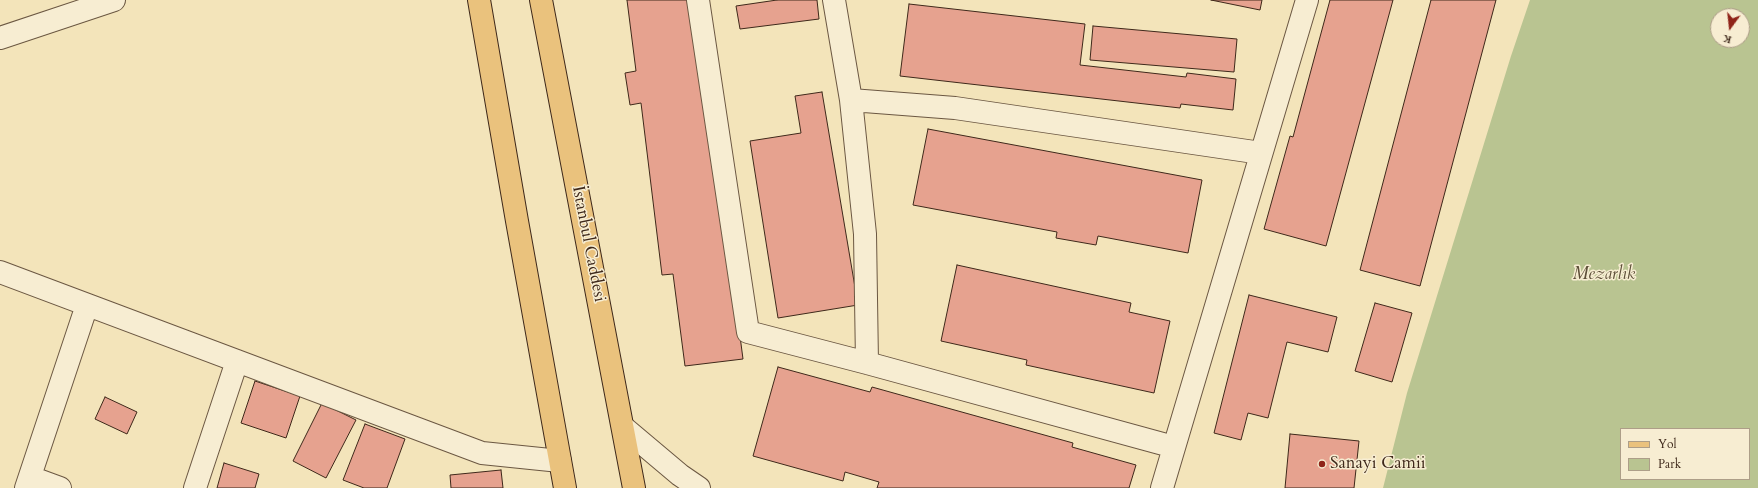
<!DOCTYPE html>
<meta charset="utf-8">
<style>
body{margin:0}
#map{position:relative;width:1758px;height:488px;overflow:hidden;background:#f3e4ba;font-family:Cardo,serif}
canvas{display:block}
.legend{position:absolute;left:1620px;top:428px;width:130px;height:52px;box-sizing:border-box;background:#f7edd2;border:1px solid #ad9e88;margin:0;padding:5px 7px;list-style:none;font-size:12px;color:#3e281a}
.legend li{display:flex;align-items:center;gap:8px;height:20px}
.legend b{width:20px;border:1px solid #ad9e88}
.north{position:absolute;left:1710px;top:8px;width:40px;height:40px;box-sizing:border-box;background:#f7edd2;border:1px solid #ad9e88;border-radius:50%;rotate:195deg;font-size:11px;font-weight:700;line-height:16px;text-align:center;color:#3e281a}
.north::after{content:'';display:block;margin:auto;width:14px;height:18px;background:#8f2418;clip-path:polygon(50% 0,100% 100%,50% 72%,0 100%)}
</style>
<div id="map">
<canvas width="1758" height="488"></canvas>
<ul class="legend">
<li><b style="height:5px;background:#eac27d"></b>Yol</li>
<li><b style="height:11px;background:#b9c491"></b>Park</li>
</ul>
<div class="north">K</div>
</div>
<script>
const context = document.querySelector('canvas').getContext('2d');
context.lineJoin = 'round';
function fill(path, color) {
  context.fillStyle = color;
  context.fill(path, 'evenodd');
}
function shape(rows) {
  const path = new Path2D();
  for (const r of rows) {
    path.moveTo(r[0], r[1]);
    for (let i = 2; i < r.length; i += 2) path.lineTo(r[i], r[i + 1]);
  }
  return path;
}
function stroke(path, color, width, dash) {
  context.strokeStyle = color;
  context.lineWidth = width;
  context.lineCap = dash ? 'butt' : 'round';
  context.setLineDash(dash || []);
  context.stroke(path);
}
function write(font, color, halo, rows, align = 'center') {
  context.font = font + ' Cardo,serif';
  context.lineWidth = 3;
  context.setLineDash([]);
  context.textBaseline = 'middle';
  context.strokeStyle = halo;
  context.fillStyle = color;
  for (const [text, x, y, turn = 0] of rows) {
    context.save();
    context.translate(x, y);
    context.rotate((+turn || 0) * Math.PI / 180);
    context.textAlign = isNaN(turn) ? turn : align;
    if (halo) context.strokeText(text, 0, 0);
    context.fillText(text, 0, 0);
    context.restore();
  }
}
fill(shape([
 [1530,0,1758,0,1758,488,1383,488,1407,393,1511,56],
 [1718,16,1742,16,1742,40,1718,40],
 [1621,429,1749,429,1749,479,1621,479]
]), '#b9c491');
const building = shape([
 [627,0,696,0,743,359,685,366,673,274,662,275,641,103,630,105,625,73,636,71,627,0],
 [777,0,817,0,819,19,740,29,736,6,777,0],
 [1211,0,1262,0,1260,10,1211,0],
 [1330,0,1393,0,1326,246,1264,229,1290,136,1293,137,1330,0],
 [1431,0,1496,0,1420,286,1360,270,1431,0],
 [909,4,1085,24,1080,65,1186,77,1187,73,1236,79,1233,110,1181,104,1180,108,900,76,909,4],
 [1093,26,1237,39,1234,72,1090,60,1093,26],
 [822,92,858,305,778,318,750,141,801,133,795,96,822,92],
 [928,129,1202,180,1188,253,1098,236,1096,245,1056,238,1057,232,913,205,928,129],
 [957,265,1131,303,1129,312,1170,321,1154,393,1026,365,1027,360,941,341,957,265],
 [1249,295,1337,317,1328,352,1287,342,1268,418,1248,413,1241,440,1214,433,1249,295],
 [1375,303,1412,313,1392,382,1355,371,1375,303],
 [778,367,870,392,872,387,1073,443,1072,447,1136,465,1129,488,877,488,879,482,845,472,843,481,753,456,778,367],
 [255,381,300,396,286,438,241,423,255,381],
 [105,397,137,412,127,434,95,419,105,397],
 [322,403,356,420,326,478,293,461,322,403],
 [365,424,405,439,387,488,364,488,343,480,365,424],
 [1290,434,1359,441,1354,488,1285,488,1290,434],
 [224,463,259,474,255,488,217,488,224,463],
 [501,470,503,488,451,488,450,475,501,470]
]);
fill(building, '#e6a28f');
stroke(building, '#3e281a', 1);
const minor = shape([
 [698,0,748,332,867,363,1174,447],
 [834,0,851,100,865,234,867,363],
 [0,38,114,0],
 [851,100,955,108,1261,153],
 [0,272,482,453,560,461],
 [623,427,680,475,699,488],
 [30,477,60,488],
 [26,488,87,305],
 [195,488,237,361],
 [1162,488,1307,0]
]);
const major = shape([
 [479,0,517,221,565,488],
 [541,0,634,488]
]);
stroke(minor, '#6b5742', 24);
stroke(major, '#3e281a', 24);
stroke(minor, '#f7edd2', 22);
stroke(major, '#eac27d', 22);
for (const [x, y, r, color] of [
 [1322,464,4,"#8f2418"]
]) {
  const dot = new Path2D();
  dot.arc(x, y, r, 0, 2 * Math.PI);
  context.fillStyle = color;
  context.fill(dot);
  stroke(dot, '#f7edd2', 1.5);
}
write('17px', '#3e281a', '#f7edd2', [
 ["İstanbul Caddesi",588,244,79]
]);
write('italic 17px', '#5d4f38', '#f7edd2', [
 ["Mezarlık",1604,275]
]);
write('17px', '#3e281a', '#f7edd2', [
 ["Sanayi Camii",1330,464]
], 'left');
</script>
